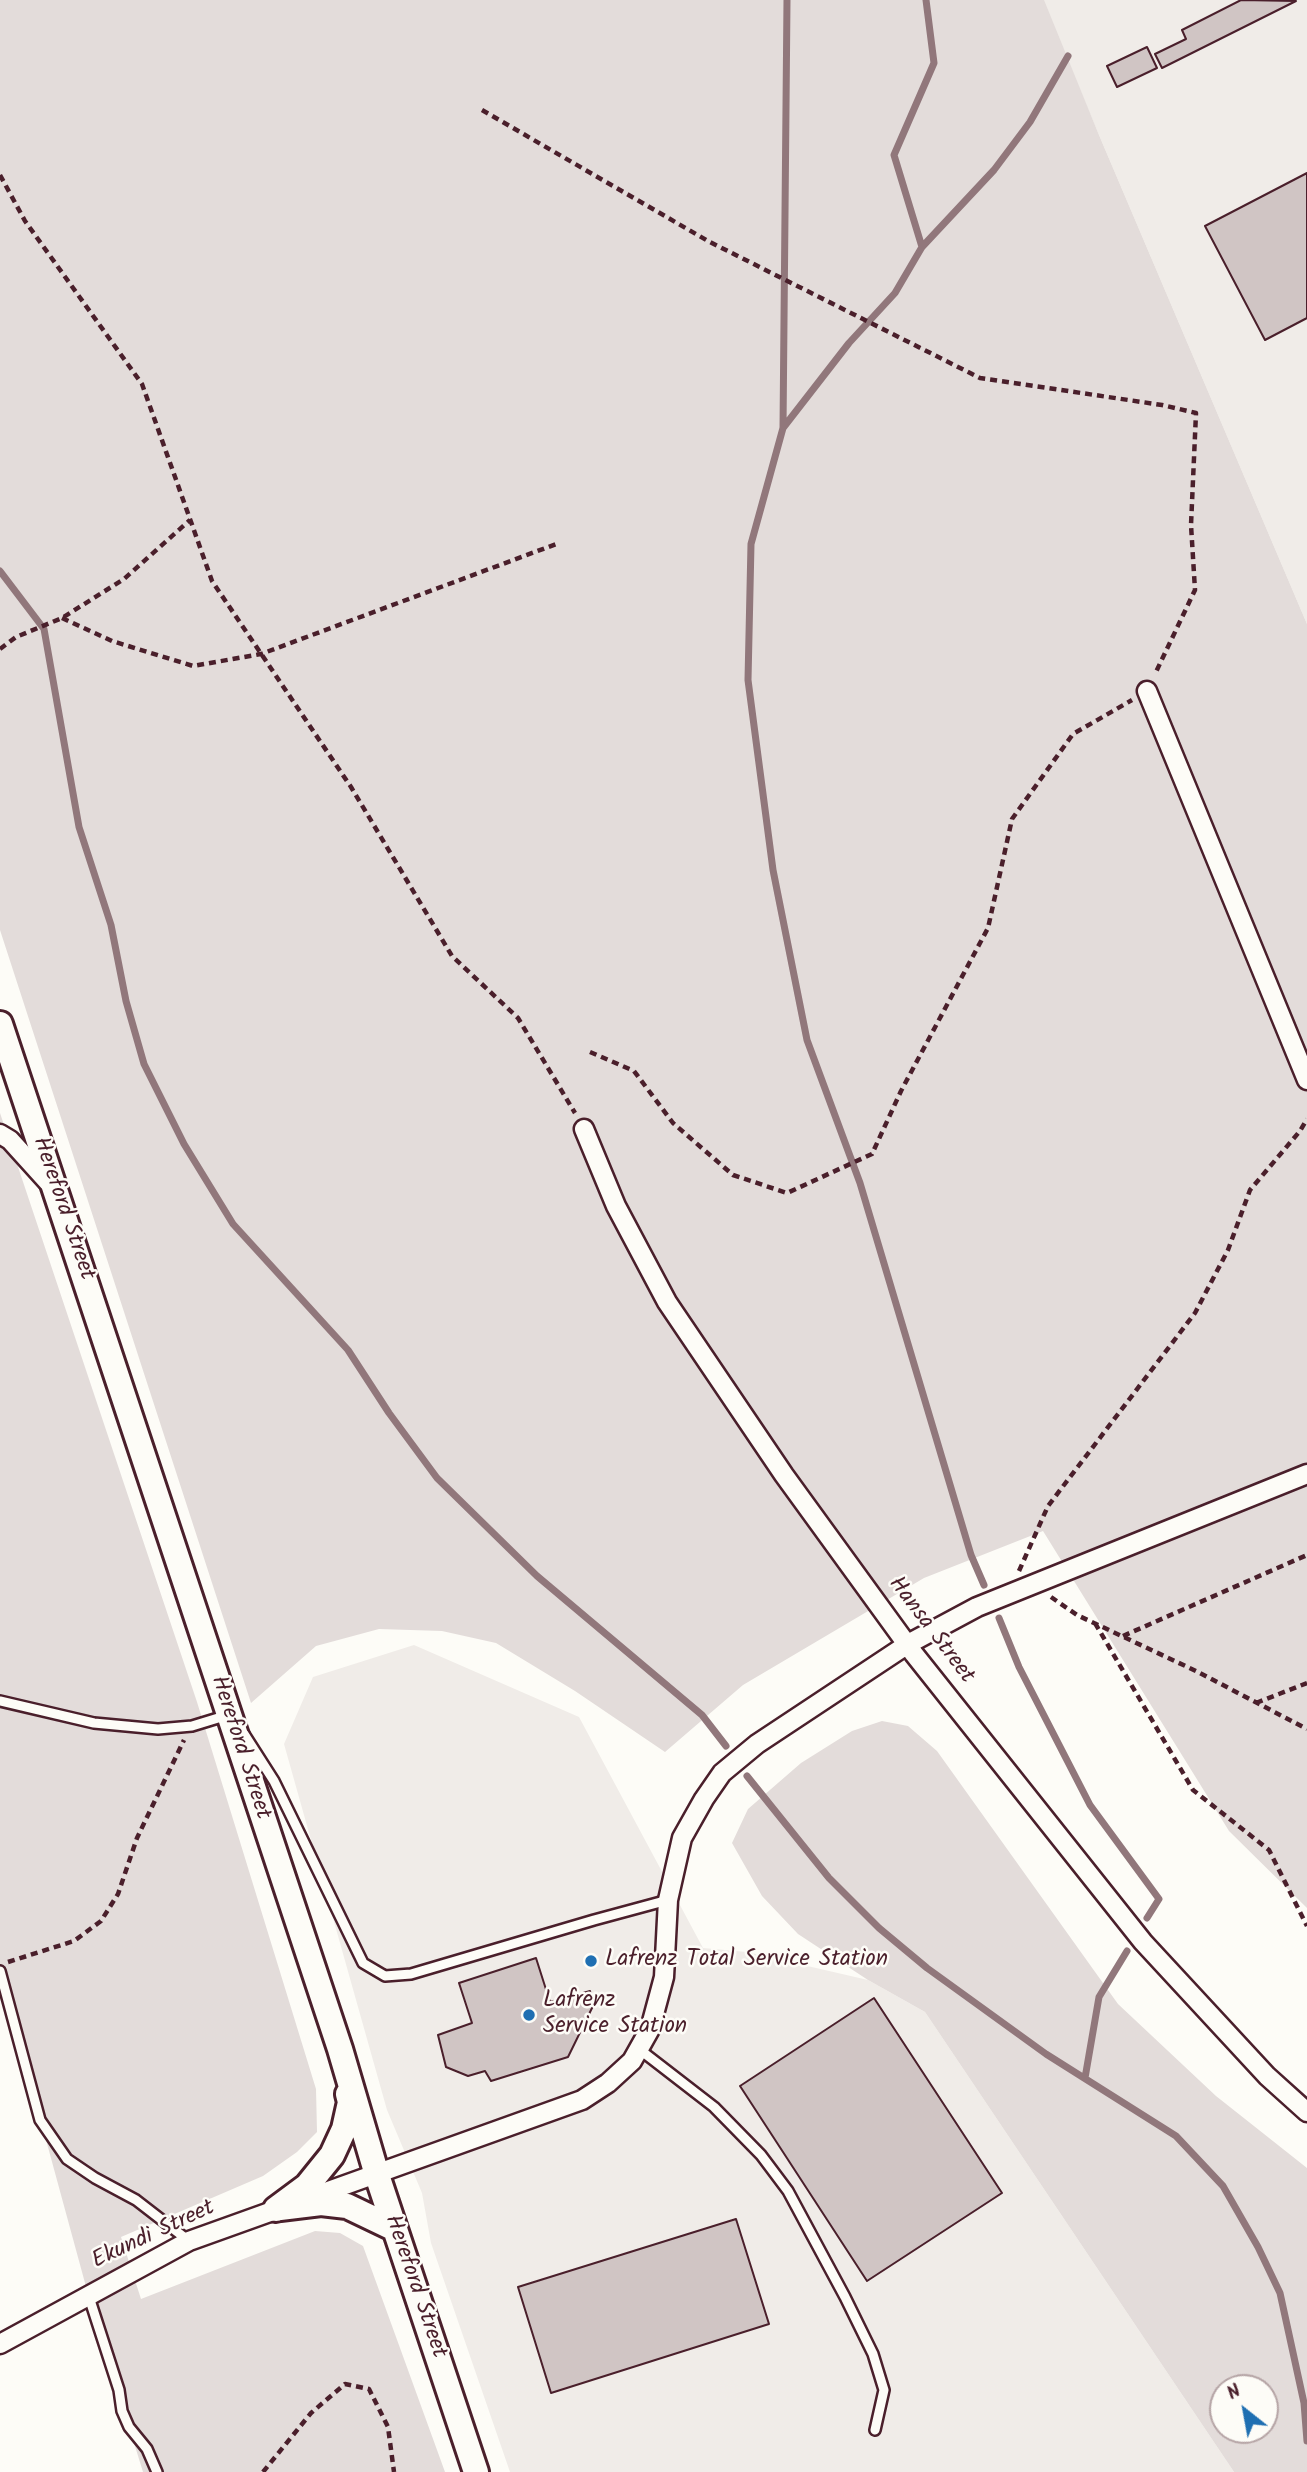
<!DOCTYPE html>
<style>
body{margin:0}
#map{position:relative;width:1307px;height:2472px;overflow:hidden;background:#fdfcf7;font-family:Kalam,sans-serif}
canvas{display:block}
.north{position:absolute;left:1209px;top:2374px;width:70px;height:70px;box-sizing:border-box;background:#fdfcf7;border:2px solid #b5a4a5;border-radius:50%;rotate:329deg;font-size:19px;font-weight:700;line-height:28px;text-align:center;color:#4a1f2b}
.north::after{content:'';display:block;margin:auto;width:24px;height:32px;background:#1f6fb2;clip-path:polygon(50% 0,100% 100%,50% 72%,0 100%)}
</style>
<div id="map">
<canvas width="1307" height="2472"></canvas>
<div class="north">N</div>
</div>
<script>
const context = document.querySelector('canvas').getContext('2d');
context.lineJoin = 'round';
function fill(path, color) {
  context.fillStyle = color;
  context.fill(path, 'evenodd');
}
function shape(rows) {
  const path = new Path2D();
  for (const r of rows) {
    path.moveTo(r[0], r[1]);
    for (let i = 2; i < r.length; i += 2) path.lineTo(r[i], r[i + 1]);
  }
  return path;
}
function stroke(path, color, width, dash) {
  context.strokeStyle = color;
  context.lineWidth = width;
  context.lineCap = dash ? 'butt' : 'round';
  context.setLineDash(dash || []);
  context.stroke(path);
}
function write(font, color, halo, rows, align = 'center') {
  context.font = font + ' Kalam,sans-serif';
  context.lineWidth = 5;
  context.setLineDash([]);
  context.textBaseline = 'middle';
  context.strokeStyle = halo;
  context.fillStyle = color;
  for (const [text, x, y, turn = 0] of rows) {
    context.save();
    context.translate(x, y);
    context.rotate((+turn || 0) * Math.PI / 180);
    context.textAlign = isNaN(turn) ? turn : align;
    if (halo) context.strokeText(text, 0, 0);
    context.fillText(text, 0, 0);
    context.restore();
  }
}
fill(shape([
 [1042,0,1307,0,1307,624,1099,135],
 [414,1645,579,1717,703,1948,747,1952,868,1980,925,2012,1234,2472,510,2472,431,2243,422,2193,387,2110,284,1744,313,1677]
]), '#f0ece8');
fill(shape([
 [0,0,1044,0,1099,135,1307,624,1307,1908,1229,1831,1043,1531,924,1578,743,1685,665,1752,575,1691,496,1643,442,1631,379,1629,316,1646,251,1703,0,930],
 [0,1113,197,1702,316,2089,317,2132,297,2152,263,2176,121,2237,141,2299,315,2231,340,2233,363,2246,445,2472,143,2472,88,2294,0,1971],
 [882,1721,908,1726,937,1751,1118,2004,1216,2096,1307,2168,1307,2472,1234,2472,925,2012,868,1980,798,1934,762,1896,732,1843,748,1809,801,1763,852,1731],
 [1223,2388,1265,2388,1265,2430,1223,2430]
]), '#e3dcda');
stroke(shape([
 [787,0,783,428,751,544,748,680,773,870,807,1040,860,1183,971,1555,984,1585],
 [922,247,894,155,934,63,926,0],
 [783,428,849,343,895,293,922,247,994,170,1030,122,1068,56],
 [0,571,44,629,79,827,111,925,126,1001,144,1064,184,1144,233,1224,348,1350,389,1413,437,1478,537,1576,702,1715,726,1746],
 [999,1618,1019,1667,1090,1805,1159,1899,1147,1918],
 [747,1776,829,1878,879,1928,927,1968,1046,2054,1176,2136,1223,2186,1258,2247,1280,2293,1304,2403,1307,2441],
 [1085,2078,1099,1997,1127,1951]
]), '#91777b', 7);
const building = shape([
 [1241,0,1296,1,1162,68,1155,54,1186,39,1182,30,1241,0],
 [1147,47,1157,68,1117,87,1107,66,1147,47],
 [1307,173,1307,318,1265,340,1205,226,1307,173],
 [536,1958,550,2002,590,1991,593,2006,568,2057,491,2081,485,2071,468,2076,446,2067,438,2035,472,2023,459,1983,536,1958],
 [874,1998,1002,2193,867,2281,740,2086,874,1998],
 [736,2219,769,2324,551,2393,518,2287,736,2219]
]);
fill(building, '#d0c5c4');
stroke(building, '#4a1f2b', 2);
const service = shape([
 [0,1701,94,1723,158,1729,192,1726,228,1715],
 [244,1734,274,1781,363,1963,385,1976,411,1974,594,1920,668,1900],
 [0,1971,40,2120,67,2159,95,2178,136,2200,189,2241],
 [639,2049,714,2107,761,2155,788,2191,845,2297,873,2354,884,2390,875,2430],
 [88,2294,119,2390,122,2411,129,2427,147,2449,157,2472]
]);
const minor = shape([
 [1147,691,1307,1080],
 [584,1129,616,1206,667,1302,784,1475,914,1654,1143,1942,1267,2076,1307,2112],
 [0,1134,10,1140,48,1182],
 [0,2344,189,2241,582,2100,608,2083,632,2061,650,2029,664,1977,668,1900,682,1838,704,1799,722,1773,757,1744,908,1644,977,1607,1307,1474]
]);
const secondary = shape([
 [0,1024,340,2049,377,2175,476,2472],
 [280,2208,321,2203,347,2206,395,2229],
 [276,2209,307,2186,332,2155,344,2129,350,2102,348,2094]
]);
stroke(service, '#4a1f2b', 14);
stroke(minor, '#4a1f2b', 23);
stroke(secondary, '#4a1f2b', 30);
stroke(shape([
 [482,110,708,241,980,378,1162,405,1196,413,1191,525,1195,590,1155,674],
 [0,175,25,221,142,384,212,581,351,787,452,956,518,1018,575,1113],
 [62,618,112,641,193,666,261,654,559,543],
 [0,649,16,637,62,618,124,579,190,520],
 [590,1052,634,1071,673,1123,733,1175,787,1193,872,1154,901,1091,988,928,1012,819,1073,734,1132,700],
 [1019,1571,1048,1506,1195,1313,1228,1250,1250,1190,1300,1131,1307,1119],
 [1051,1597,1077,1615,1196,1671,1307,1729],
 [1095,1623,1193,1790,1269,1850,1307,1926],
 [1123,1636,1307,1555],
 [1256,1703,1307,1683],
 [8,1962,74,1941,101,1921,118,1894,137,1838,184,1740],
 [263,2472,311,2413,345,2384,369,2389,388,2427,394,2472]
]), '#4a1f2b', 4.5, [7, 5]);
stroke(service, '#fdfcf7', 9);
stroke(minor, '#fdfcf7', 18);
stroke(secondary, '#fdfcf7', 24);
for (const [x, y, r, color] of [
 [591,1961,7,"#1f6fb2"],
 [529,2015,7,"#1f6fb2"]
]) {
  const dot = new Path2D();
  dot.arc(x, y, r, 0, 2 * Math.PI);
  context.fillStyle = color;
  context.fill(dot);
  stroke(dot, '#fdfcf7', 2.5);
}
write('23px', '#4a1f2b', '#fdfcf7', [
 ["Hereford Street",62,1209,71],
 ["Hansa Street",930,1631,53],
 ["Hereford Street",239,1748,72],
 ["Ekundi Street",154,2236,-25],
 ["Hereford Street",414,2287,71]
]);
write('23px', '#4a1f2b', '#fdfcf7', [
 ["Lafrenz Total Service Station",605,1961],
 ["Lafrenz",543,2002],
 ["Service Station",543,2028]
], 'left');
</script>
